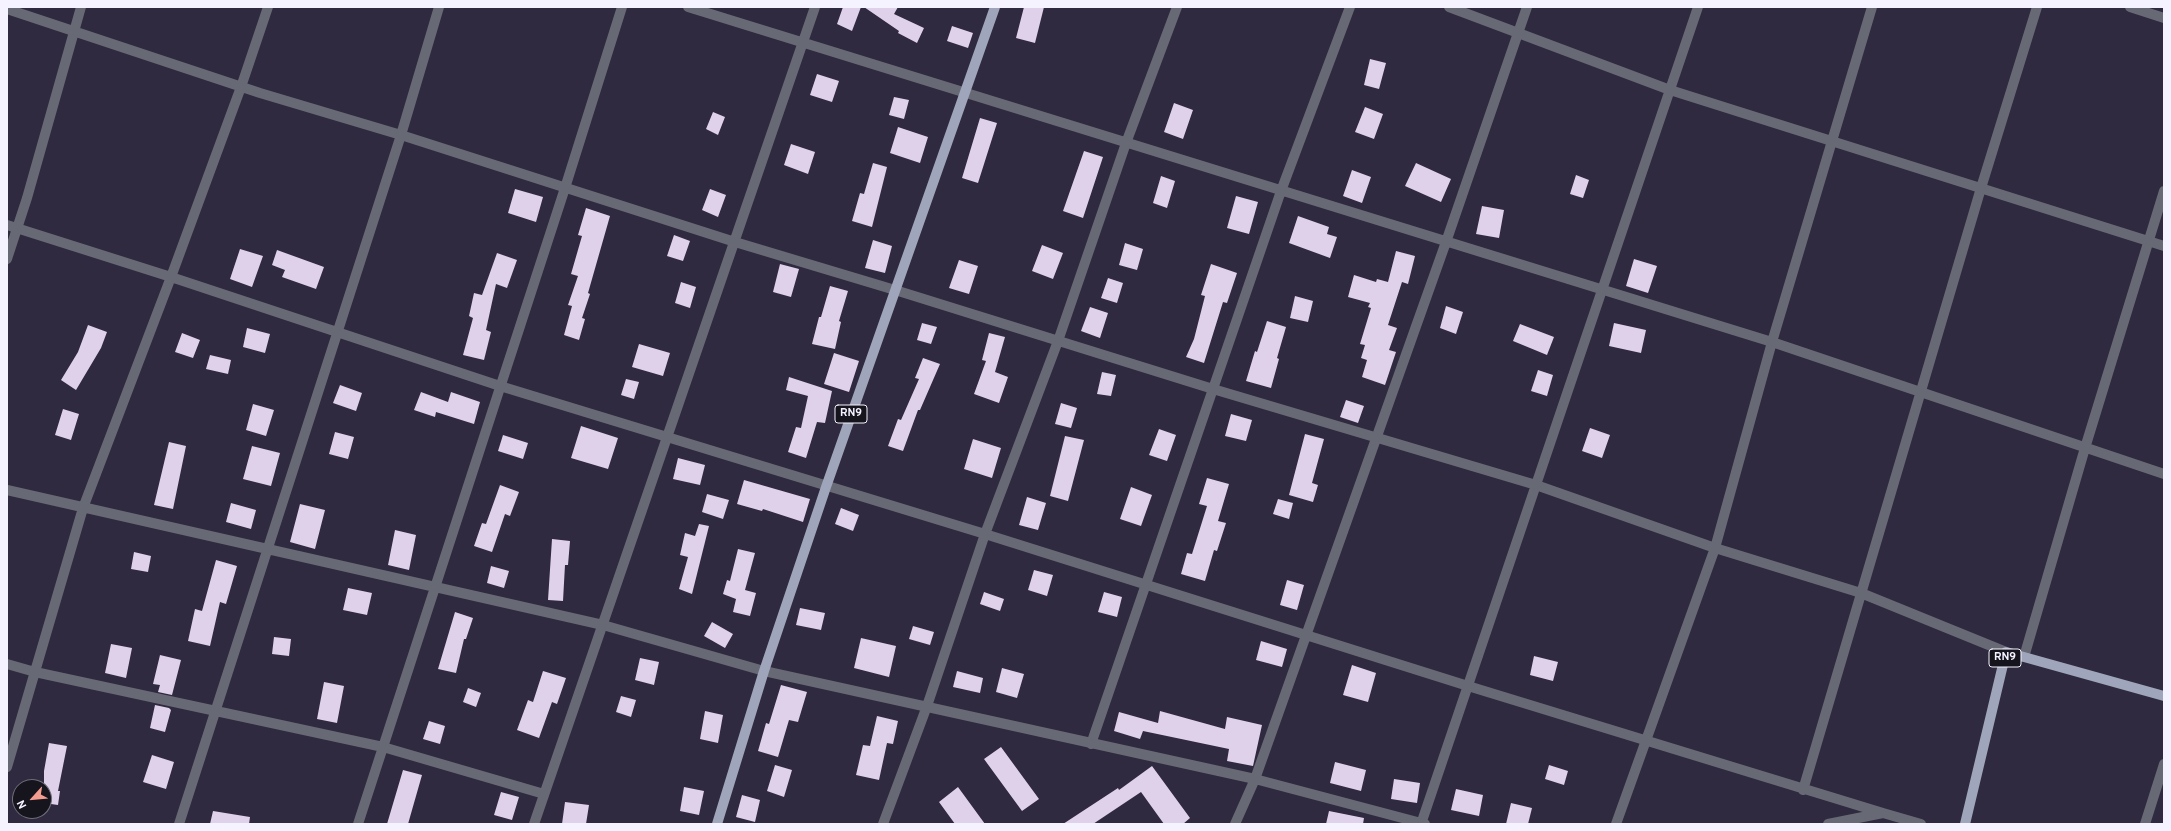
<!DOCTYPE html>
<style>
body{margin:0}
#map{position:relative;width:2171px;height:831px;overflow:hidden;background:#2f2a3f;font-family:Overpass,sans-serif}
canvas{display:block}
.frame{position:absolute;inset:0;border:8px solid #f5f3ff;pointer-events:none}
.north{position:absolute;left:12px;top:779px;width:40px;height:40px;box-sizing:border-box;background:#16151e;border:1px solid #6f6e78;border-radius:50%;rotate:243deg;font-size:11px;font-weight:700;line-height:16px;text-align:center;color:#f5f3ff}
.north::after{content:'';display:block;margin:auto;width:14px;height:18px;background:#f59c90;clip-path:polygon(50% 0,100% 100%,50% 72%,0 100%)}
</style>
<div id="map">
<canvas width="2171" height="831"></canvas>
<div class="frame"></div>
<div class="north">N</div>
</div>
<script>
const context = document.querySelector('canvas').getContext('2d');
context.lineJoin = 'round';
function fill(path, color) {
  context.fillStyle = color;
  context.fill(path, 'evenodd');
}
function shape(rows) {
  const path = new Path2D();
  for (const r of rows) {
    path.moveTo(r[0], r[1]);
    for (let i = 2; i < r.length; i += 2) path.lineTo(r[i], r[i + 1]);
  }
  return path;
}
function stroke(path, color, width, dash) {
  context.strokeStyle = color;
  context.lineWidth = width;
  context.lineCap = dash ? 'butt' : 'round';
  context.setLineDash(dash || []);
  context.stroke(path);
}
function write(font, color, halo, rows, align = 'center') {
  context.font = font + ' Overpass,sans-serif';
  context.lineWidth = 4;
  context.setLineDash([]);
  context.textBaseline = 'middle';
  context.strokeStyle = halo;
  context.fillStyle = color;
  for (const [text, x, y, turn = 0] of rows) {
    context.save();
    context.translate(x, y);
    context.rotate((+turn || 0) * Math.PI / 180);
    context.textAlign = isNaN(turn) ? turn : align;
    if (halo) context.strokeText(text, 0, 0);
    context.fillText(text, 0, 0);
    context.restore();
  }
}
fill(shape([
 [843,7,861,7,852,31,837,24],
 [864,7,898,7,894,14,924,28,917,43,898,33,899,31],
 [1024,7,1044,7,1035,43,1016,38],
 [952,26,973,33,968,48,947,41],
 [1370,59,1386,63,1379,89,1364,85],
 [817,74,839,81,832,102,810,95],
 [894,97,909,100,904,119,889,115],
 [1174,103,1193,110,1183,139,1164,132],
 [1365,107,1383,114,1374,139,1355,132],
 [713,112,725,117,718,135,706,129],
 [980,118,997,123,978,183,962,178],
 [898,127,928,137,920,163,890,153],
 [791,144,815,152,808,174,784,165],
 [1084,151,1103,157,1083,218,1063,211],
 [873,163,887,167,872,227,852,221,860,193,864,194],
 [1416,163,1451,179,1441,202,1405,186],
 [1352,170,1371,177,1362,203,1343,196],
 [1576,175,1589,180,1583,198,1570,194],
 [1161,176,1175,181,1167,208,1153,203],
 [515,189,543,197,536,222,508,213],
 [710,189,726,195,718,217,702,210],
 [1236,196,1258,202,1249,234,1227,228],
 [1482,206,1504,210,1499,238,1476,234],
 [586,208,610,216,588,293,590,294,582,318,585,319,579,340,564,335,572,306,568,305,578,276,571,274,582,236,578,235],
 [1298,216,1329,227,1327,234,1337,237,1330,258,1289,243],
 [674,235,690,241,683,261,667,256],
 [873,240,892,246,885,273,865,268],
 [1125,243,1143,249,1137,270,1119,265],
 [1042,245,1063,253,1053,279,1032,271],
 [240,249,263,256,252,287,230,279],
 [277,250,324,267,316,289,282,277,285,270,272,265],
 [1396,251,1415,256,1408,284,1402,282,1388,325,1397,328,1389,350,1396,352,1385,385,1362,377,1367,360,1361,358,1365,345,1360,344,1371,308,1368,307,1370,303,1348,297,1354,275,1376,282,1377,279,1388,282],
 [497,253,517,260,507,288,496,284,486,330,491,332,484,360,463,355,473,318,469,316,474,293,482,295],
 [1634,259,1657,266,1648,293,1626,286],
 [959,260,978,266,969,294,949,288],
 [780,264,799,269,791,297,773,292],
 [1211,264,1237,273,1227,303,1223,302,1204,363,1186,357,1194,339,1205,296,1201,295],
 [1108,278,1123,283,1117,303,1101,298],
 [681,282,696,287,690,308,675,303],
 [830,286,848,291,839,321,841,322,835,349,812,344,819,317,821,317],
 [1295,296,1313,301,1308,322,1290,318],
 [1446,306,1463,312,1456,334,1440,328],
 [1090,307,1108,313,1100,338,1081,331],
 [1267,321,1286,327,1277,358,1279,359,1271,388,1246,381,1255,351,1257,352],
 [922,323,937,327,931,344,917,340],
 [1614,323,1646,330,1641,353,1609,346],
 [1520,324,1554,337,1547,355,1513,341],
 [88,325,107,332,101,348,76,390,61,380,78,352],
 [247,328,270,334,265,353,243,347],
 [182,333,200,340,193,358,175,352],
 [989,333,1005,337,995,372,1008,377,999,403,974,394,986,361,982,360],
 [639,344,670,353,663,376,632,367],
 [834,353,859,361,849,392,824,384],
 [210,355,231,360,228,374,206,369],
 [923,358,940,364,920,410,918,410,903,451,888,446,898,419,901,420,919,379,915,378],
 [1538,370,1553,375,1547,396,1531,391],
 [1102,372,1116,375,1111,396,1097,394],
 [789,377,832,391,825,423,817,422,806,458,788,452,796,427,801,428,808,396,786,390],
 [626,379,639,382,634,399,621,395],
 [340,385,362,393,356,411,333,403],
 [421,392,448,402,451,392,480,402,474,424,436,412,435,417,414,410],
 [1346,400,1364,406,1358,423,1340,417],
 [1061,403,1077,408,1071,428,1055,424],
 [253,404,274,410,266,436,246,430],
 [63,409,79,414,71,440,55,435],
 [1231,414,1252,420,1246,441,1225,436],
 [581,426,618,438,608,469,571,458],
 [1590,428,1610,435,1602,458,1582,451],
 [1159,429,1176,435,1167,461,1149,455],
 [335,432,354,437,348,459,329,454],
 [1305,434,1324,439,1312,483,1318,485,1313,502,1289,495],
 [503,435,528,443,523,459,498,451],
 [1065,436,1084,440,1068,501,1050,496],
 [973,439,1001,448,992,478,964,469],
 [169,442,186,446,173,509,154,505],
 [252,446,280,453,271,486,243,479],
 [678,458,705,465,700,485,673,479],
 [1207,478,1229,484,1218,521,1226,523,1217,551,1214,550,1205,581,1181,574,1187,553,1192,554,1207,506,1199,504],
 [744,480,810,499,803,522,763,509,762,511,737,504],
 [500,485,519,492,510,516,505,514,492,552,474,546,482,523,486,524],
 [1131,487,1152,495,1141,526,1120,519],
 [707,494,729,500,723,519,702,512],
 [1027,497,1046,503,1038,530,1019,525],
 [1278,499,1293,503,1289,519,1273,514],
 [231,503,256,510,251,529,226,522],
 [300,504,325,510,315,549,290,542],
 [841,508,859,515,853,531,835,524],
 [699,524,709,526,692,594,679,589,688,557,680,555,685,533,695,536],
 [395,530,416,535,409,570,388,565],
 [552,539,570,541,568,565,565,565,563,601,548,600],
 [738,549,755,553,745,590,756,593,750,616,733,612,736,599,723,594,727,580,730,581],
 [134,552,151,556,148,572,131,569],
 [216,560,237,566,226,604,220,602,210,646,188,641,195,609,202,611],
 [491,566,509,571,504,588,487,583],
 [1034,570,1053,575,1047,596,1028,590],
 [1287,580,1304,585,1297,610,1280,605],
 [348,588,372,593,367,615,343,610],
 [984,592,1004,599,1000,611,980,604],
 [1104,592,1122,597,1117,617,1098,612],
 [800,608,825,613,821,630,796,625],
 [455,612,473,618,466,639,464,639,456,673,438,669],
 [712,622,733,634,725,648,704,636],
 [913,626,934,632,930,645,909,639],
 [274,637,291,639,289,656,272,654],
 [861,638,896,646,889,677,854,668],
 [1261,641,1287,649,1282,667,1256,660],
 [111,644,132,648,126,678,105,673],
 [160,655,181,660,172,695,158,692,160,685,153,684],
 [1534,656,1558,662,1553,681,1530,675],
 [640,658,659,662,654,685,635,680],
 [1352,665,1376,673,1368,702,1343,695],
 [1002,668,1024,674,1017,698,996,692],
 [543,671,566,678,557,704,552,702,539,738,517,730,528,700,533,702],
 [957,671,983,678,980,693,953,687],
 [324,682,344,686,337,723,317,719],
 [781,685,807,692,798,722,789,720,778,757,758,751,766,723,769,724],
 [468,688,481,693,476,707,463,702],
 [621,696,636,700,631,717,616,712],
 [155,705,169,708,171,710,165,732,150,728],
 [705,711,723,715,718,743,700,739],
 [1160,711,1225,729,1227,717,1262,725,1253,766,1227,761,1229,749,1143,731,1140,739,1114,731,1119,712,1158,723],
 [877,716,898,721,893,744,887,743,879,780,856,775,863,745,870,746],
 [429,721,445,726,440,744,423,739],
 [49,743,67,746,58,791,60,791,58,805,44,803,44,771],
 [1001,747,1039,799,1022,811,984,759],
 [152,755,174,762,166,789,143,782],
 [1335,762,1366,770,1361,791,1330,783],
 [775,765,792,770,784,797,767,791],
 [1549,765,1568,771,1564,785,1545,779],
 [1152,766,1190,818,1183,824,1164,824,1141,792,1093,824,1063,824,1118,788,1119,790],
 [403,770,422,775,408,824,387,824],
 [1394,779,1420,783,1417,803,1391,799],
 [684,787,704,791,699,815,680,811],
 [958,787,985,824,955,824,939,802],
 [1456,789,1483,795,1479,816,1451,810],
 [501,792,519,797,512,820,494,815],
 [742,795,760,800,755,822,736,817],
 [565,802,589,805,586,824,562,824],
 [1511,803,1532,808,1528,824,1506,824],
 [213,811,250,817,249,824,210,824],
 [1329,811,1364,818,1363,824,1326,824]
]), '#e0d1ea');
stroke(shape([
 [268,7,241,87,171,277,500,386,985,534,1468,686,1883,813],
 [688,7,1772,342,2164,474],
 [1449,7,1670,90,2164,246],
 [2130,7,2164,18],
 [7,9,260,93,401,135,735,242,895,290,1213,389,1536,485,1715,548,1861,593,2006,652],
 [7,225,171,277,83,508,7,767],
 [7,259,27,198,81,7],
 [7,490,603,625,764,671,1255,779,1425,824],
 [2024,657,2085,448,2164,191],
 [7,664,35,672,383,747,544,794],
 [1091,744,1281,191,1350,7],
 [1803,790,1981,188,2037,7],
 [179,824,401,135,439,7],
 [358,824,565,188,622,7],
 [534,824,815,7],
 [883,824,927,706,985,534,1058,341,1126,143,1177,7],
 [1235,824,1255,779,1446,242,1527,7],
 [1421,824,1698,7],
 [1616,824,1715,548,1772,342,1872,7],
 [1828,824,1883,813,1921,824],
 [2145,824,2164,764]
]), '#676a75', 10);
stroke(shape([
 [717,824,764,671,826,487,995,7],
 [1965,824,2006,652,2164,696]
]), '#9fa5bb', 10);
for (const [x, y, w] of [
 [851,414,32],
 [2005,658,32]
]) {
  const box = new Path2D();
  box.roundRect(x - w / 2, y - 9, w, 18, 3);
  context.fillStyle = '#16151e';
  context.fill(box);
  stroke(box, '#f5f3ff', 1);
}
write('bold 11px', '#f5f3ff', null, [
 ["RN9",851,414],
 ["RN9",2005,658]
]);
</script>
